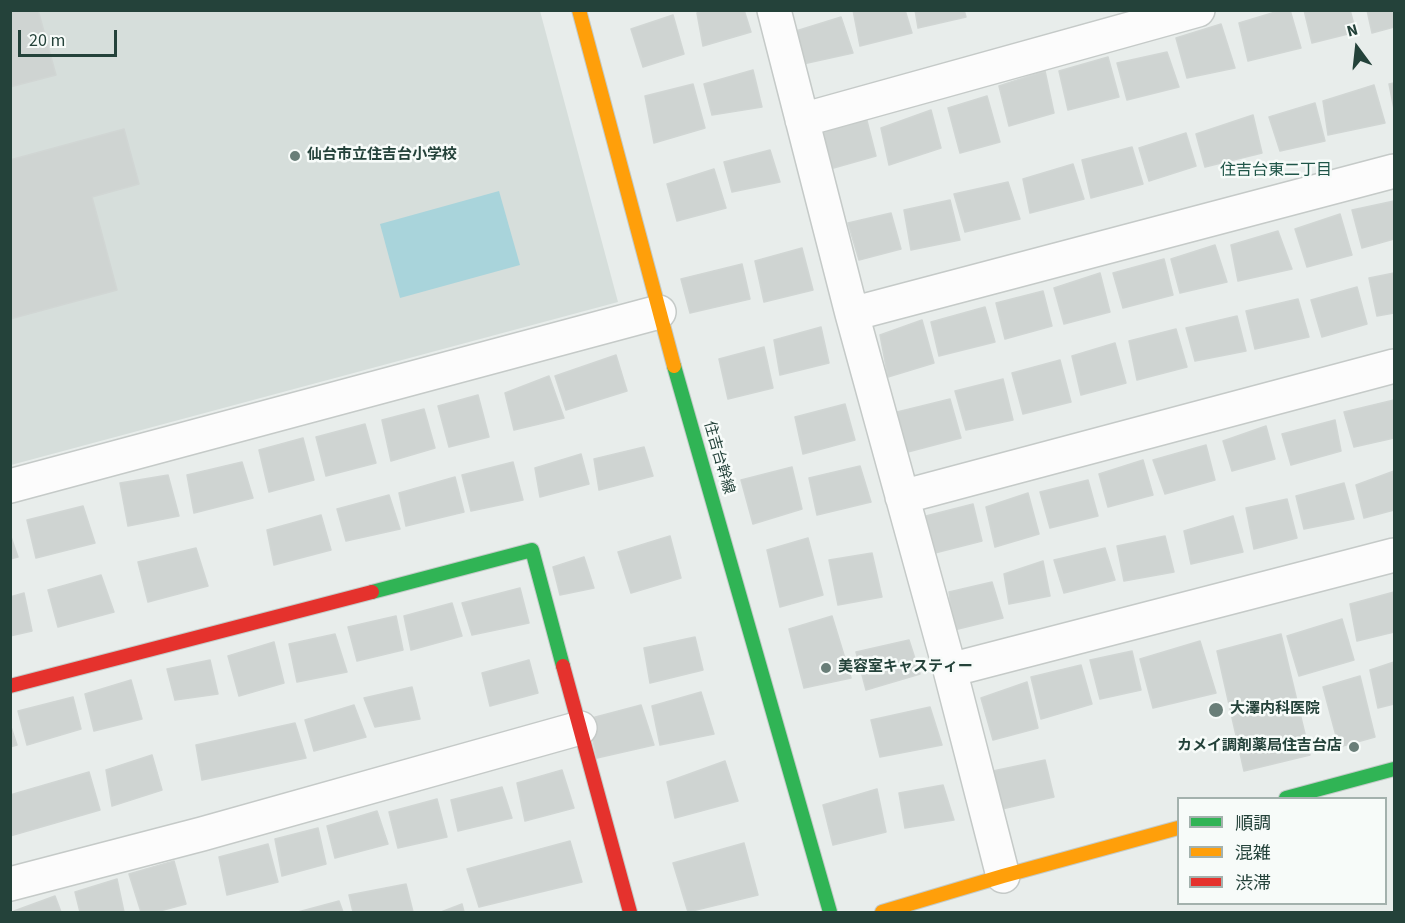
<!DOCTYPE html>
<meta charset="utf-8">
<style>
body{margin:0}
#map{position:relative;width:1405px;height:923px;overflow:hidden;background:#e8edeb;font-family:"Source Sans 3","Noto Sans JP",sans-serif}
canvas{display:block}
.frame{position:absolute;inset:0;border:12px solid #24423a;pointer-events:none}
.legend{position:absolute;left:1177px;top:797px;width:210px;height:108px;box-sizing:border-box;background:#f7fbf9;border:2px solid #a3b1ad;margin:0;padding:8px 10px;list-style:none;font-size:18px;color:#24423a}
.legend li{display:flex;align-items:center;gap:12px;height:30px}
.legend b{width:30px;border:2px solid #a3b1ad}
.north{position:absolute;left:1327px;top:18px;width:60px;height:60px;-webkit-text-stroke:4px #f7fbf9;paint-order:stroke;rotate:345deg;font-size:16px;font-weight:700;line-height:24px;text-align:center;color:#24423a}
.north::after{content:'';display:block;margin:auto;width:21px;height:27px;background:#24423a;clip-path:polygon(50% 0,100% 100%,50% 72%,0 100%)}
.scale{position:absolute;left:18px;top:30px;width:99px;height:27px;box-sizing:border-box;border:3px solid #24423a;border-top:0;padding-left:8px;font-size:18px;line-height:21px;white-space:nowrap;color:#24423a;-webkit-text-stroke:4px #f7fbf9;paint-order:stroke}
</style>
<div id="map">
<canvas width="1405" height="923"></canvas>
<div class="frame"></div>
<ul class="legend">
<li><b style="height:8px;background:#30b455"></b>順調</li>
<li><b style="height:8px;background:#ff9f0a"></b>混雑</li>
<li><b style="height:8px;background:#e5322d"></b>渋滞</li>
</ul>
<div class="north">N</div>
<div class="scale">20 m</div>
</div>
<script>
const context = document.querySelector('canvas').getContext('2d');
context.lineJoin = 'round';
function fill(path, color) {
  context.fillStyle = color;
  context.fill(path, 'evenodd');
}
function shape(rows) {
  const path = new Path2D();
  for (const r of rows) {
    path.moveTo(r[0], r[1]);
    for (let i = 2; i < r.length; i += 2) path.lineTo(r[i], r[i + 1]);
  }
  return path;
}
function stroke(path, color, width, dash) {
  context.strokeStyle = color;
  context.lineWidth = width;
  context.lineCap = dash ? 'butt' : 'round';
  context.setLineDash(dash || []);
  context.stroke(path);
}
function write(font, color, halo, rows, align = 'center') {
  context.font = font + ' "Source Sans 3","Noto Sans JP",sans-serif';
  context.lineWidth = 5;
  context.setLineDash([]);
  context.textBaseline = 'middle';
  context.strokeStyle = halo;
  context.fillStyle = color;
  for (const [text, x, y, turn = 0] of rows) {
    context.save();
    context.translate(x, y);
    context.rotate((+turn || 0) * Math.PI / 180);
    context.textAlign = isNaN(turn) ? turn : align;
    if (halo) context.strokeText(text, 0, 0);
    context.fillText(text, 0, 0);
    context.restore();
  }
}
fill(shape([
 [11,11,540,11,618,302,11,465]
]), '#d6dedb');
fill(shape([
 [499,191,520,265,400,298,380,224]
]), '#a9d4db');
const building = shape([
 [10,10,38,10,56,75,10,87,10,10],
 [707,10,744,10,751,32,703,46,697,13,707,10],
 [853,10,905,10,912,33,860,46,853,10],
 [915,10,964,10,966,17,918,28,915,10],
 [1282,10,1290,10,1301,48,1248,61,1239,23,1282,10],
 [1304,10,1350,10,1356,32,1312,43,1304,10],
 [1367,10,1394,10,1394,27,1372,33,1367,10],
 [673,15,684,54,643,67,631,29,673,15],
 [841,17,853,53,803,64,796,31,841,17],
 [1221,24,1235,68,1187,78,1176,38,1221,24],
 [1167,52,1179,87,1127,100,1117,63,1167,52],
 [1108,57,1119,97,1068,110,1059,71,1108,57],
 [753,70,762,107,712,115,704,84,753,70],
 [1045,71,1054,113,1009,126,999,86,1045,71],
 [1394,83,1394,109,1389,84,1394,83],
 [693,84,705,128,654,143,645,96,693,84],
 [1374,85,1385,123,1328,135,1323,101,1374,85],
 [987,96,1000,142,960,153,948,108,987,96],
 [1315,103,1325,141,1280,151,1269,117,1315,103],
 [931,110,941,148,889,165,881,128,931,110],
 [1253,115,1262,153,1205,167,1196,134,1253,115],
 [866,117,876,156,830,169,819,134,866,117],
 [124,129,139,184,92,197,117,290,10,319,10,160,124,129],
 [1186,133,1196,166,1149,181,1139,148,1186,133],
 [1132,147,1143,184,1091,198,1082,160,1132,147],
 [770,150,780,182,732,192,724,162,770,150],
 [1073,164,1084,199,1030,213,1023,179,1073,164],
 [714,169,726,208,677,221,667,184,714,169],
 [1008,182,1020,219,965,232,954,194,1008,182],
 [950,200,960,240,911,250,904,210,950,200],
 [1394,201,1394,239,1362,248,1352,210,1394,201],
 [891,213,901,249,859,260,848,223,891,213],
 [1340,214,1352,255,1307,267,1295,229,1340,214],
 [1278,231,1292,269,1238,281,1231,245,1278,231],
 [1215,245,1227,282,1180,293,1171,259,1215,245],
 [802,248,813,290,764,302,755,261,802,248],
 [1164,259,1173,295,1123,308,1113,273,1164,259],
 [742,264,750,299,690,313,681,279,742,264],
 [1100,273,1110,312,1064,324,1054,288,1100,273],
 [1394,273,1394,313,1377,316,1369,278,1394,273],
 [1357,287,1367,324,1322,337,1311,300,1357,287],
 [1043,291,1052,326,1005,339,996,303,1043,291],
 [1298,299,1309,337,1255,349,1246,311,1298,299],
 [985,307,995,342,939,356,931,322,985,307],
 [1237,316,1246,351,1195,361,1186,328,1237,316],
 [922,320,934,363,888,377,880,335,922,320],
 [821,327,829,363,780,375,774,340,821,327],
 [1176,329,1187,367,1137,380,1129,341,1176,329],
 [1115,343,1126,383,1081,395,1072,356,1115,343],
 [764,347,773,388,728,399,719,359,764,347],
 [616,355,627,391,566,410,555,376,616,355],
 [1060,360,1071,402,1023,414,1012,373,1060,360],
 [549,376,564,418,514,430,505,393,549,376],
 [1003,379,1013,420,966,430,955,391,1003,379],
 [478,395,489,437,449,447,438,406,478,395],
 [950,399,961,438,904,453,893,413,950,399],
 [1394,400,1394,438,1354,447,1344,412,1394,400],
 [845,404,855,440,803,454,795,417,845,404],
 [424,409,435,448,391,461,382,420,424,409],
 [1335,420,1341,451,1291,465,1282,434,1335,420],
 [365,424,376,463,326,476,316,437,365,424],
 [1266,426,1275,459,1232,471,1223,441,1266,426],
 [303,438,314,480,269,492,259,450,303,438],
 [1206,445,1215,480,1165,494,1153,460,1206,445],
 [644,447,653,476,599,490,594,459,644,447],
 [581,454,589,484,540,497,535,468,581,454],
 [1143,460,1153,495,1108,507,1099,474,1143,460],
 [242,462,253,498,194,513,187,475,242,462],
 [513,462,523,500,471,511,462,475,513,462],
 [860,466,871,502,817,515,809,478,860,466],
 [792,467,802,509,753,524,741,480,792,467],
 [1394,471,1394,510,1364,518,1356,485,1394,471],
 [168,475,179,516,128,526,120,483,168,475],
 [455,477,464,512,406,526,399,493,455,477],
 [1088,480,1098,516,1050,528,1040,492,1088,480],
 [1344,483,1354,519,1304,529,1296,496,1344,483],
 [1028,493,1039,534,995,547,986,507,1028,493],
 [389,495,400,529,346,541,337,509,389,495],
 [1287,499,1297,538,1254,549,1246,508,1287,499],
 [973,504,982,541,931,554,922,517,973,504],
 [83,506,95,543,36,558,27,520,83,506],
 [321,515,331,550,274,565,267,530,321,515],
 [1233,516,1243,552,1191,564,1184,531,1233,516],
 [10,534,18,557,10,559,10,534],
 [670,536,681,578,631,593,618,552,670,536],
 [1165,536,1174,572,1124,581,1117,546,1165,536],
 [808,538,823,595,780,607,767,550,808,538],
 [196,548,208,586,148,602,138,562,196,548],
 [1105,548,1115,580,1064,593,1054,560,1105,548],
 [872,553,882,597,838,605,829,560,872,553],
 [584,557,594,588,560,595,553,567,584,557],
 [1043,561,1050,596,1009,604,1004,574,1043,561],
 [101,575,114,612,58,627,48,590,101,575],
 [992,582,1003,618,954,630,949,592,992,582],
 [520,588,529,623,472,635,462,603,520,588],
 [1394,592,1394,632,1357,641,1350,604,1394,592],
 [24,593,32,631,10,636,10,597,24,593],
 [452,603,462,636,411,650,404,616,452,603],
 [396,616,403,650,357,661,348,627,396,616],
 [832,616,851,678,804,688,789,629,832,616],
 [1342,619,1354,660,1299,676,1287,636,1342,619],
 [335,634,347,672,297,682,289,644,335,634],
 [1281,634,1310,755,1244,771,1217,651,1281,634],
 [695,637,703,670,650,683,644,648,695,637],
 [909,640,920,674,866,690,856,652,909,640],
 [1200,641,1216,693,1153,708,1140,659,1200,641],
 [274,642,284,683,239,696,228,656,274,642],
 [1132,651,1141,690,1100,699,1090,660,1132,651],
 [210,660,218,694,175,700,167,669,210,660],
 [529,660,538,693,490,706,482,673,529,660],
 [1394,662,1394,704,1378,708,1370,670,1394,662],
 [1081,665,1092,704,1041,719,1031,677,1081,665],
 [1360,676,1375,737,1339,747,1323,687,1360,676],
 [131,680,142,719,94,731,85,694,131,680],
 [1027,682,1038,728,993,740,981,698,1027,682],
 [412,687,420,719,375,727,364,698,412,687],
 [701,692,714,734,660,745,652,706,701,692],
 [73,697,81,729,27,745,18,711,73,697],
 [354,705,366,737,314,751,305,720,354,705],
 [641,705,654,745,597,758,588,719,641,705],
 [930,707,942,745,880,757,871,720,930,707],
 [295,723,306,758,202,780,196,745,295,723],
 [10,724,17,745,10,747,10,724],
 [152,755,162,790,112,806,106,770,152,755],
 [1045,760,1054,797,1002,809,993,771,1045,760],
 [725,761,738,801,675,818,667,782,725,761],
 [562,770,574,808,525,821,517,783,562,770],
 [89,772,100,810,10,836,10,795,89,772],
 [943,785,954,820,905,828,899,793,943,785],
 [502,787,512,818,458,831,451,800,502,787],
 [877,789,886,832,833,845,823,805,877,789],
 [437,799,447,837,398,848,389,812,437,799],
 [377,811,388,844,335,858,327,826,377,811],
 [318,828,326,864,282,876,275,839,318,828],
 [570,841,582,882,479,907,467,869,570,841],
 [744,843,758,895,688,912,673,863,744,843],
 [268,844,278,882,227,895,219,857,268,844],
 [174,861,186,904,156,912,141,912,129,874,174,861],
 [117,879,124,912,80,912,75,892,117,879],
 [406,884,413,912,353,912,349,895,406,884],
 [55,896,61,912,14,912,14,911,55,896],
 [339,901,343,912,298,912,339,901],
 [462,904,464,912,441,912,462,904]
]);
fill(building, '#cfd4d2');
stroke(building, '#d1d6d4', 1.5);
const street = shape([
 [774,10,852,314,950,670,1003,876],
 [802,120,1198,10],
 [852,314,1394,171],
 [10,486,659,312],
 [902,497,1394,366],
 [950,670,1394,555],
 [10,884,202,834,580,728]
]);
const fast = shape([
 [674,366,830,912],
 [372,592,532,550,563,666],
 [1286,798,1394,769]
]);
const slow = shape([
 [579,10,674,366],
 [882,912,1003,876,1178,828]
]);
const jam = shape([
 [563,666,630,912],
 [10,686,372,592]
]);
stroke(street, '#c5cac8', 36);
stroke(fast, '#c3cbc8', 16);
stroke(slow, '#c3cbc8', 16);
stroke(jam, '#c3cbc8', 16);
stroke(street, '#fcfcfc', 33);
stroke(fast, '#30b455', 14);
stroke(slow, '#ff9f0a', 14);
stroke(jam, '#e5322d', 14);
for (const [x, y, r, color] of [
 [295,156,6,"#697e78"],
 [826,668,6,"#697e78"],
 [1216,710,8,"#697e78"],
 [1354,747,6,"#697e78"]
]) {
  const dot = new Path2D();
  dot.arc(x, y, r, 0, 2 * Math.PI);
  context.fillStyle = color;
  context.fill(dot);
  stroke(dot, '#f7fbf9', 2);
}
write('bold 15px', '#24423a', '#f7fbf9', [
 ["仙台市立住吉台小学校",307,156],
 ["美容室キャスティー",838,668],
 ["大澤内科医院",1230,710],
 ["カメイ調剤薬局住吉台店",1342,747,"right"]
], 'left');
write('15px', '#24423a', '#f7fbf9', [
 ["住吉台幹線",718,458,74]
]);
write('16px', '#1f5548', '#f7fbf9', [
 ["住吉台東二丁目",1276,171]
]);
</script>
